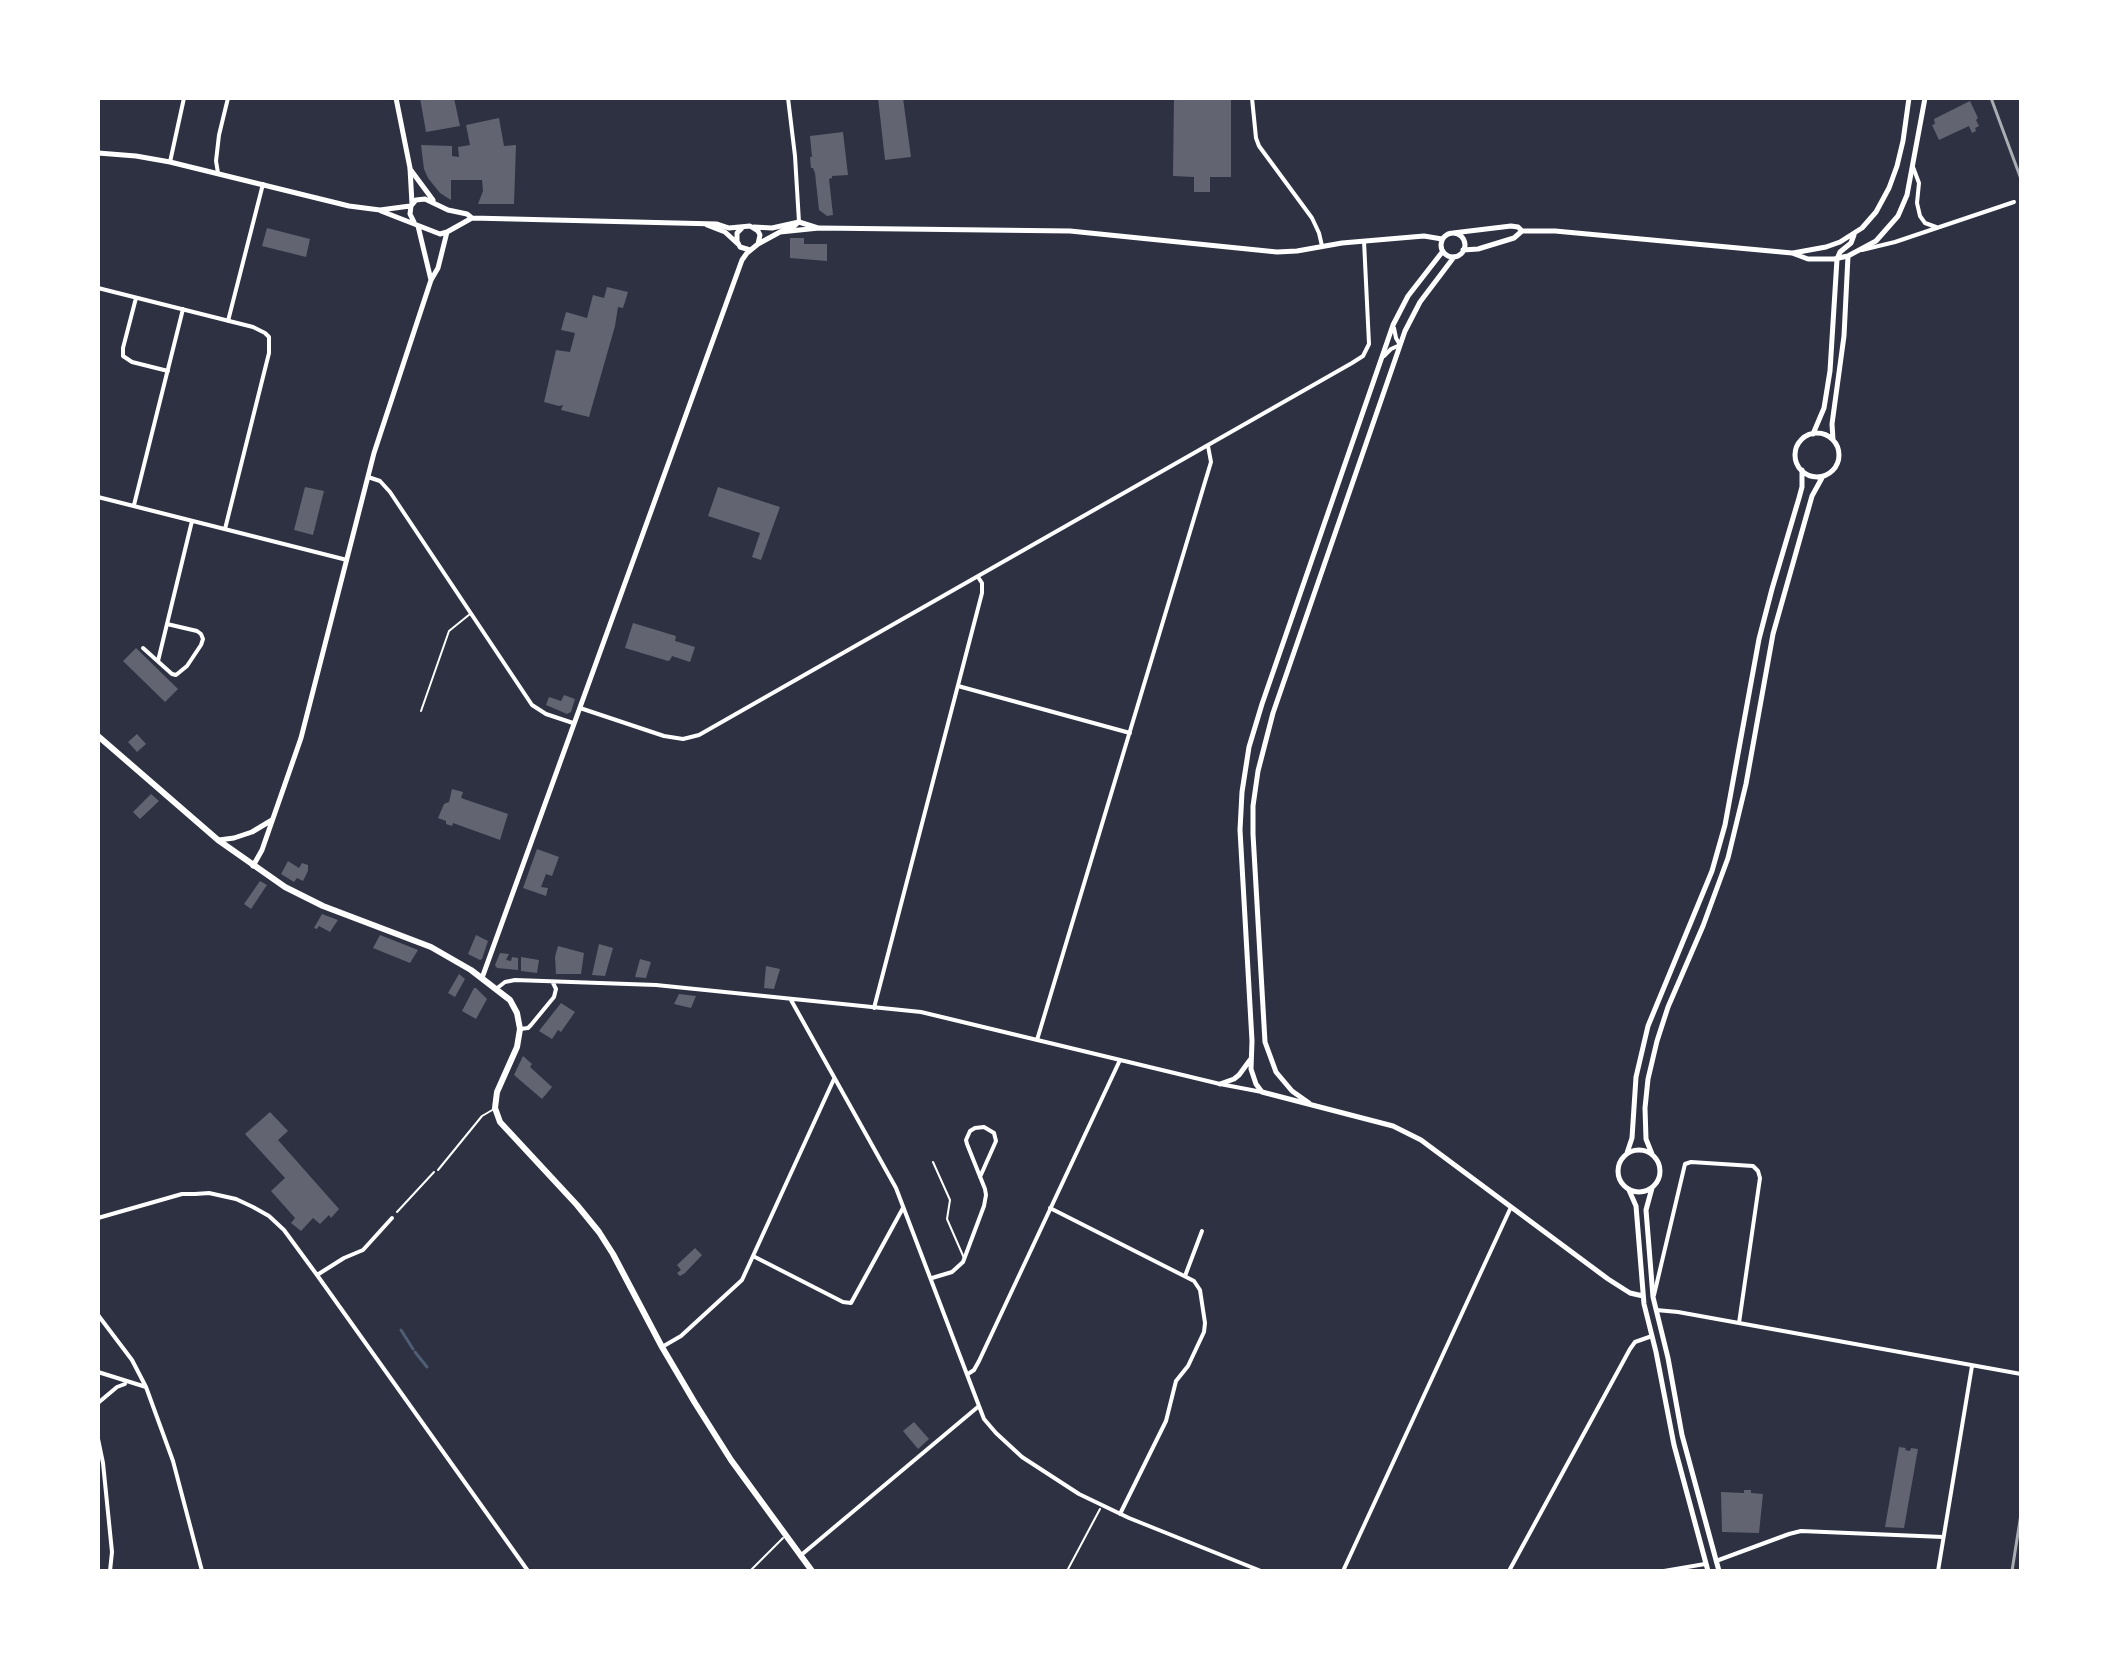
<!DOCTYPE html>
<style>
body{margin:0}
#map{position:relative;width:2119px;height:1669px;overflow:hidden;background:#2d3142;font-family:Merriweather,serif}
canvas{display:block}
.frame{position:absolute;inset:0;border:100px solid #fff;pointer-events:none}
</style>
<div id="map">
<canvas width="2119" height="1669"></canvas>
<div class="frame"></div>
</div>
<script>
const context = document.querySelector('canvas').getContext('2d');
context.lineJoin = 'round';
function shape(rows) {
  const path = new Path2D();
  for (const r of rows) {
    if (r.length === 3) {
      path.moveTo(r[0] + r[2], r[1]);
      path.arc(r[0], r[1], r[2], 0, 2 * Math.PI);
      continue;
    }
    path.moveTo(r[0], r[1]);
    for (let i = 2; i < r.length; i += 2) path.lineTo(r[i], r[i + 1]);
  }
  return path;
}
function stroke(path, color, width, dash) {
  context.strokeStyle = color;
  context.lineWidth = width;
  context.lineCap = dash ? 'butt' : 'round';
  context.setLineDash(dash || []);
  context.stroke(path);
}
function fill(path, color) {
  context.fillStyle = color;
  context.fill(path, 'evenodd');
}
stroke(shape([
 [401,1330,413,1349],
 [415,1352,427,1367]
]), '#4f5d75', 3);
fill(shape([
 [420,98,454,98,460,126,426,132],
 [878,98,903,98,911,157,885,160],
 [1174,98,1231,98,1231,177,1210,177,1210,192,1194,192,1194,177,1173,176],
 [1970,101,1978,118,1976,120,1979,126,1975,128,1976,131,1972,133,1969,126,1939,140,1932,125,1935,124,1934,119],
 [499,118,504,146,516,145,514,204,478,204,483,191,482,180,451,180,451,200,440,193,428,178,424,169,421,145,452,146,452,156,459,157,458,147,470,145,466,125],
 [843,132,848,175,832,176,832,178,829,179,833,215,827,216,819,210,815,173,813,168,811,168,810,157,812,157,810,136],
 [267,228,310,239,306,257,262,246],
 [790,238,804,238,804,244,827,244,827,261,790,258],
 [607,287,628,292,623,308,618,307,615,326,589,417,561,410,563,405,559,406,544,402,556,350,570,352,575,333,561,330,566,312,587,318,593,295,604,298],
 [305,487,324,491,313,535,294,530],
 [718,487,780,507,761,560,752,557,760,533,708,516],
 [633,623,676,636,675,641,695,647,690,662,672,656,670,660,668,661,625,648],
 [136,648,178,689,165,702,123,661],
 [564,695,575,699,571,712,567,714,546,705,549,697,561,701],
 [137,734,146,744,137,752,128,742],
 [452,789,463,792,461,798,508,814,500,840,453,823,452,826,446,824,446,821,438,818,444,804,449,802],
 [151,794,159,801,140,819,133,812],
 [537,849,559,857,552,876,546,874,541,887,548,888,546,896,523,888],
 [288,861,299,868,302,863,308,865,308,871,303,881,297,878,294,882,281,874],
 [260,881,267,885,251,909,244,904],
 [322,914,338,920,330,932,319,926,317,929,314,928],
 [380,935,418,950,410,963,373,948],
 [476,935,488,941,482,959,480,960,468,954],
 [599,944,613,948,605,976,592,975],
 [558,946,584,953,581,974,556,974,555,957],
 [500,953,509,954,506,960,511,961,512,957,518,958,518,970,497,968,495,965],
 [521,957,539,960,537,973,521,971],
 [640,959,651,962,646,978,635,977],
 [766,966,780,969,774,989,764,988],
 [459,974,465,979,455,997,448,993],
 [474,988,476,988,487,999,476,1019,462,1011],
 [679,994,696,996,691,1008,674,1004],
 [561,1003,575,1012,561,1032,558,1030,552,1039,539,1031],
 [523,1056,532,1064,530,1067,552,1087,542,1099,514,1075],
 [270,1112,288,1131,278,1140,339,1209,331,1218,329,1215,320,1224,313,1218,301,1231,291,1223,295,1218,271,1191,285,1178,245,1134],
 [695,1248,702,1255,685,1273,680,1276,677,1273,681,1270,677,1265],
 [914,1422,929,1439,918,1449,903,1431],
 [1899,1447,1906,1448,1905,1450,1910,1451,1911,1448,1918,1449,1904,1528,1885,1527],
 [1744,1490,1751,1490,1751,1493,1763,1494,1759,1533,1722,1532,1721,1492,1744,1493]
]), '#626471');
stroke(shape([
 [397,1212,434,1172],
 [1067,1571,1100,1509]
]), '#fff', 2);
stroke(shape([
 [421,711,449,631,470,614],
 [933,1162,950,1200,947,1219,964,1258],
 [438,1170,482,1116,494,1109],
 [750,1571,783,1538]
]), '#fff', 2);
stroke(shape([
 [1252,98,1256,138,1259,146,1312,218,1319,233,1322,246],
 [170,162,184,98],
 [1913,167,1919,183,1917,203,1920,216,1925,223,1936,227],
 [218,173,216,161,219,135,228,98],
 [781,231,784,229,794,227,799,222,795,156,788,98],
 [1862,250,1895,242,2014,202],
 [98,288,253,327,265,333,269,337,269,353,225,529],
 [136,298,123,348,123,356,132,362,168,371],
 [228,321,263,184],
 [1384,356,1391,349,1400,345,1396,338,1394,328],
 [368,477,380,481,390,492,532,705,546,714,573,723],
 [98,497,347,560],
 [134,505,183,309],
 [143,648,172,674,176,675,187,666,201,645,203,639,201,634,197,631,167,624],
 [158,661,192,521],
 [958,686,1130,733],
 [580,708,664,736,683,739,699,735,1352,363,1363,356,1369,344,1364,241],
 [496,989,505,982,515,980,656,985,921,1012,1220,1084,1262,1092],
 [791,1000,896,1188,979,1406,984,1419,996,1433,1022,1457,1079,1494,1129,1518,1261,1571],
 [874,1008,982,593,982,583,978,577],
 [520,1029,528,1028,531,1025,554,997,556,989,553,983],
 [1037,1040,1211,462,1208,446],
 [1050,1208,1194,1281,1200,1290,1205,1323,1204,1332,1188,1366,1176,1381,1166,1421,1120,1514],
 [98,1218,182,1194,195,1194,209,1193,236,1199,253,1207,269,1216,284,1230,317,1275,528,1571],
 [753,1256,843,1302,851,1303,903,1208],
 [317,1275,344,1258,363,1250,392,1218],
 [1185,1276,1202,1231],
 [932,1278,952,1272,963,1262,984,1206,986,1195,985,1189,967,1144,966,1140,970,1131,975,1128,984,1127,994,1133,996,1141,980,1177],
 [1654,1295,1685,1164,1691,1162,1753,1166,1758,1171,1760,1178,1739,1323],
 [1656,1310,1678,1312,2021,1374],
 [98,1315,132,1360,146,1387,173,1461,202,1571],
 [662,1347,681,1336,742,1280,834,1079],
 [98,1372,146,1387],
 [968,1374,974,1370,979,1361,1120,1060],
 [98,1403,117,1387,125,1384],
 [98,1439,103,1463,112,1552,110,1571],
 [800,1556,979,1406],
 [1716,1561,1789,1534,1801,1531,1943,1537],
 [1343,1571,1511,1207],
 [1509,1571,1630,1349,1635,1342,1652,1336],
 [1664,1571,1705,1564],
 [1938,1571,1972,1366]
]), '#fff', 4);
stroke(shape([
 [396,98,410,168,412,204],
 [98,153,136,156,170,162,349,206,380,210,410,206],
 [410,169,433,200],
 [381,211,440,234,447,232,472,218],
 [414,222,410,214,411,206,416,200,425,199,448,210,467,214,472,218,717,224,729,228,750,226,758,231,760,235,758,244,747,253,742,260,482,978],
 [707,225,725,232,738,244],
 [418,226,431,280],
 [754,227,772,228,799,222,818,228],
 [742,228,737,233,737,241,740,247,750,250],
 [1453,233,1511,226,1518,227,1522,231,1555,231,1792,253,1808,259,1834,259,1848,256,1876,241,1898,216,1907,195,1925,98],
 [1453,245,12],
 [758,244,780,232,819,228,1070,231,1277,252,1297,251,1342,243,1424,236,1442,239],
 [1463,250,1478,249,1514,238,1522,231],
 [1443,251,1408,296,1393,325,1262,704,1249,747,1242,792,1240,830,1252,1041,1251,1069,1256,1084,1262,1092,1393,1126,1421,1140,1608,1279,1630,1293,1643,1296],
 [1793,253,1826,247,1840,242,1862,228,1876,212,1889,188,1897,166,1903,141,1909,98],
 [1817,455,22],
 [1813,434,1824,408,1830,371,1837,259,1840,252,1851,243,1854,235],
 [1833,440,1832,424,1844,336,1848,256],
 [219,840,234,838,252,832,272,820],
 [253,866,262,850,301,738,374,453,431,280,438,268,447,232],
 [1220,1084,1234,1079,1239,1075,1250,1060],
 [1309,1103,1292,1091,1276,1072,1265,1042,1253,834,1253,806,1258,771,1273,713,1405,331,1420,302,1454,257],
 [1639,1171,21],
 [1627,1153,1632,1138,1636,1077,1648,1026,1712,871,1725,825,1759,639,1772,589,1799,498,1802,487,1802,470],
 [1652,1154,1646,1139,1645,1108,1648,1079,1657,1041,1668,1007,1703,926,1728,858,1746,784,1773,634,1812,496,1823,476],
 [1652,1188,1646,1210,1653,1297,1668,1358,1682,1435,1719,1571],
 [1629,1190,1636,1206,1644,1304,1656,1352,1674,1445,1708,1571]
]), '#fff', 5);
stroke(shape([
 [98,736,218,840,285,887,323,906,431,947,471,970,510,1000,517,1013,520,1029,517,1047,497,1092,495,1108,500,1122,577,1205,599,1232,613,1254,662,1347,695,1403,731,1460,812,1571]
]), '#fff', 6);
stroke(shape([
 [1991,98,2021,179],
 [2012,1571,2021,1514]
]), '#abadb3', 3);
</script>
